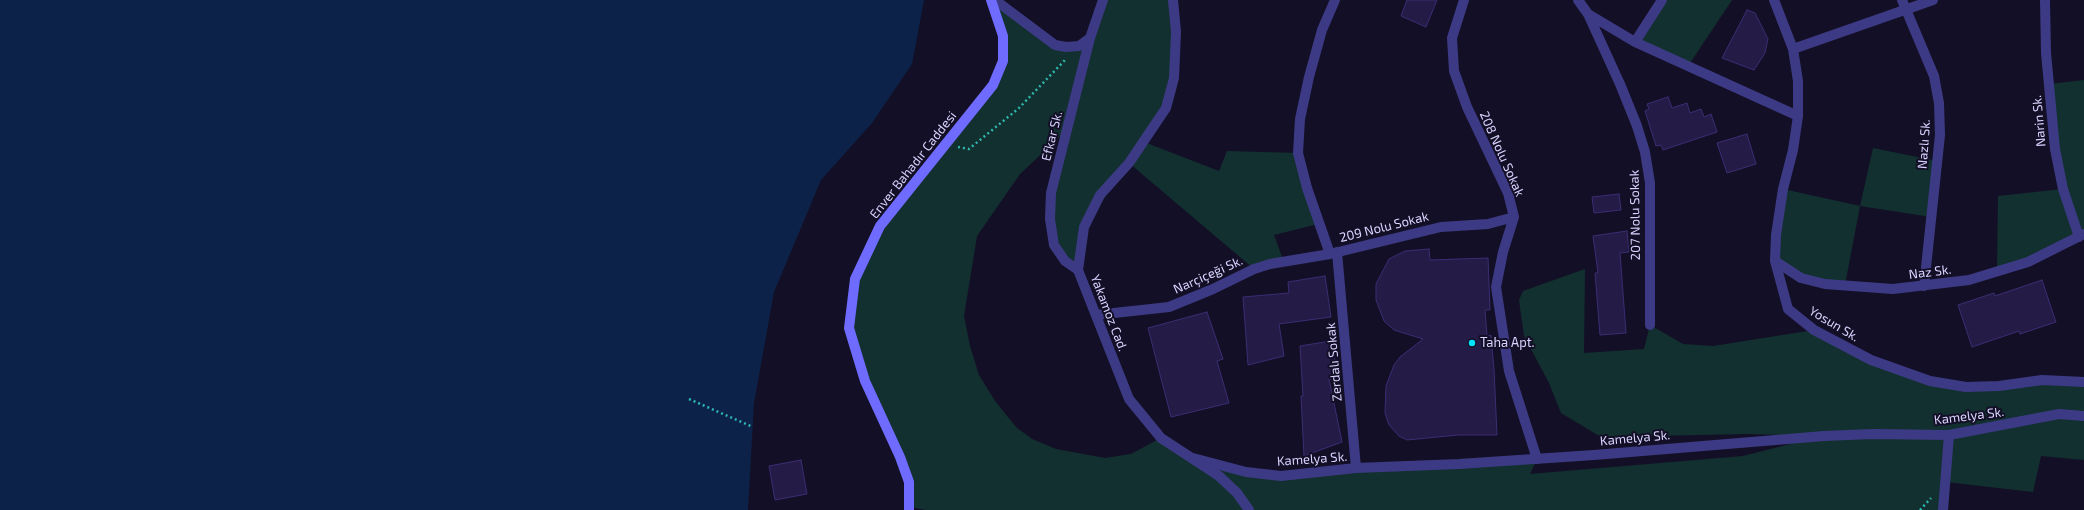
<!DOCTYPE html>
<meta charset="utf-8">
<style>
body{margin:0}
canvas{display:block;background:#130f26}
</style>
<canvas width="2084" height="510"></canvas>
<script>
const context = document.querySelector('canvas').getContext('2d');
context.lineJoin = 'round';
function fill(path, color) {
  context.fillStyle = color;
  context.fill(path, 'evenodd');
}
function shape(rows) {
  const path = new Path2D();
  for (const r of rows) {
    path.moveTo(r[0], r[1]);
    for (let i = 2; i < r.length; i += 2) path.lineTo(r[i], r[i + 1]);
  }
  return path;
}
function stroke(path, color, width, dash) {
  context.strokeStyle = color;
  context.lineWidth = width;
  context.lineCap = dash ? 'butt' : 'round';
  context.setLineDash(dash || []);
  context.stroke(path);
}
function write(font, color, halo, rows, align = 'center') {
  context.font = font + ' "Exo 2",sans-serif';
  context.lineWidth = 4;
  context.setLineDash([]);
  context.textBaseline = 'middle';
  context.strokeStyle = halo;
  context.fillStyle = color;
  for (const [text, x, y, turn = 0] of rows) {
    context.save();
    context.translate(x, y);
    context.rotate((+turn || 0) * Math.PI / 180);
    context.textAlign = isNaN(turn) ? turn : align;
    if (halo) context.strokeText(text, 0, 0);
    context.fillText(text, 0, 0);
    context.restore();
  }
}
fill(shape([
 [991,0,1066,47,1090,38,1103,0,1173,0,1176,32,1166,108,1144,142,1219,171,1227,151,1298,153,1318,224,1274,235,1284,262,1254,269,1129,163,1084,227,1078,270,1065,261,1050,219,1066,131,1020,174,977,236,964,316,970,346,979,375,995,401,1016,427,1032,439,1056,449,1105,458,1131,454,1161,438,1189,457,1281,476,1537,459,1530,474,1743,456,1822,436,1747,434,1601,437,1561,413,1549,383,1524,336,1519,300,1523,291,1585,269,1584,353,1644,349,1650,325,1683,344,1713,346,1814,330,1871,360,1966,387,2084,382,2084,460,2041,456,2033,492,1946,482,1943,510,926,510,910,507,909,482,849,328,855,279,880,226,993,85,1003,61],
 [1662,0,1732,0,1688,66,1635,42],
 [2084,80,2084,235,1997,271,1998,196,2063,189,2049,84],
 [1873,148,1937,161,1931,217,1860,206,1845,285,1825,284,1775,261,1783,189,1860,206]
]), '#12302f');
fill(shape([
 [0,0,924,0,912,64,872,123,821,180,774,292,754,403,748,510,0,510]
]), '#0c2248');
const building = shape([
 [1407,0,1437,0,1426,27,1401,16,1407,0],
 [1747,10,1755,13,1768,39,1765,53,1754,70,1722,58,1747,10],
 [1668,97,1672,108,1687,103,1690,113,1701,109,1704,117,1711,114,1717,132,1663,150,1661,145,1656,146,1645,111,1649,109,1647,104,1668,97],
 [1747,134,1756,164,1727,173,1717,143,1747,134],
 [1619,194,1621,210,1594,213,1592,197,1619,194],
 [1627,231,1629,252,1620,253,1626,333,1600,335,1595,273,1598,273,1593,236,1627,231],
 [1429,249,1430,260,1488,258,1490,310,1485,310,1487,336,1491,335,1494,369,1497,435,1458,435,1407,440,1399,436,1389,425,1385,413,1386,386,1394,365,1400,357,1423,339,1394,330,1384,321,1376,300,1376,284,1389,259,1405,251,1429,249],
 [1325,276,1331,317,1279,324,1284,356,1248,365,1243,297,1289,293,1288,282,1325,276],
 [2042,280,2056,322,2020,334,2019,331,1972,347,1958,305,1994,293,1995,296,2042,280],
 [1207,312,1223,359,1217,361,1229,403,1171,417,1148,328,1207,312],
 [1331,341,1339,379,1329,379,1342,442,1304,456,1301,396,1303,396,1300,346,1331,341],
 [801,460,807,494,775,500,769,466,801,460]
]);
fill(building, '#241b47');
stroke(building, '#3b2d73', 1);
stroke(shape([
 [958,147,969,149,1019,108,1066,59],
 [689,399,753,427],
 [1920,510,1931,498]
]), '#2fb8b0', 2.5, [2, 3]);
stroke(shape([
 [1335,0,1322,30,1309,77,1300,119,1298,153,1307,188,1330,254,1441,227,1488,224,1514,217],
 [1464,0,1452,38,1454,71,1467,107,1508,193,1514,217,1503,252,1496,287,1509,371,1537,459],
 [1578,0,1588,14,1620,84,1637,126,1645,152,1650,183,1650,325],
 [1774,0,1793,49,1798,81,1798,116,1793,150,1783,189,1776,235,1775,261,1788,309,1814,330,1871,360,1930,381,1966,387,1999,386,2042,380,2084,382],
 [1902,0,1934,76,1939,103,1940,135,1924,286],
 [2045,0,2046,53,2055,149,2063,189,2079,237],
 [1588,14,1635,42,1798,116],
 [1635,42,1662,0],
 [1793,49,1933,0],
 [1337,252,1356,468],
 [1775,261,1801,278,1825,284,1893,289,1969,280,2028,262,2084,234],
 [1078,270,1065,261,1054,245,1050,219,1051,193,1090,38],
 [1096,315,1169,307,1213,289,1254,269,1270,264,1330,254],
 [1193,458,1246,472,1281,476,1356,468,1459,464,1594,455,1824,436,1873,434,1949,435,2059,414,2084,416],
 [1943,510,1949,435]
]), '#3d3a85', 10);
stroke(shape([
 [995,0,1055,45,1066,47,1079,46,1090,38,1103,0],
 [1173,0,1176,32,1174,78,1166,108,1129,163,1100,195,1084,227,1078,270,1129,399,1161,438,1219,476,1237,493,1249,510]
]), '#3d3a85', 10);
stroke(shape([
 [909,510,909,482,900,457,865,381,849,328,855,279,880,226,993,85,1003,61,1003,36,991,0]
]), '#6f6bff', 10);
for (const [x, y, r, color] of [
 [1472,343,4,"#00e5ff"]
]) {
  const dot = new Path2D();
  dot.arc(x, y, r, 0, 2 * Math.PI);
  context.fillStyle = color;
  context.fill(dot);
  stroke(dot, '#130f26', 1.5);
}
write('13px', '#d9d4ff', '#130f26', [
 ["Narin Sk.",2039,121,-95],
 ["Efkar Sk.",1052,136,-76],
 ["Nazlı Sk.",1924,144,-86],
 ["208 Nolu Sokak",1502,154,66],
 ["Enver Bahadır Caddesi",913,165,-52],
 ["207 Nolu Sokak",1635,215,-91],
 ["209 Nolu Sokak",1384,227,-14],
 ["Naz Sk.",1930,272,-7],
 ["Narçiçeği Sk.",1208,275,-24],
 ["Yakamoz Cad.",1109,313,69],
 ["Yosun Sk.",1834,324,31],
 ["Zerdalı Sokak",1334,362,-95],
 ["Kamelya Sk.",1969,416,-7],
 ["Kamelya Sk.",1635,438,-5],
 ["Kamelya Sk.",1312,459,-4]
]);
write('13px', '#d9d4ff', '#130f26', [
 ["Taha Apt.",1480,343]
], 'left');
</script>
